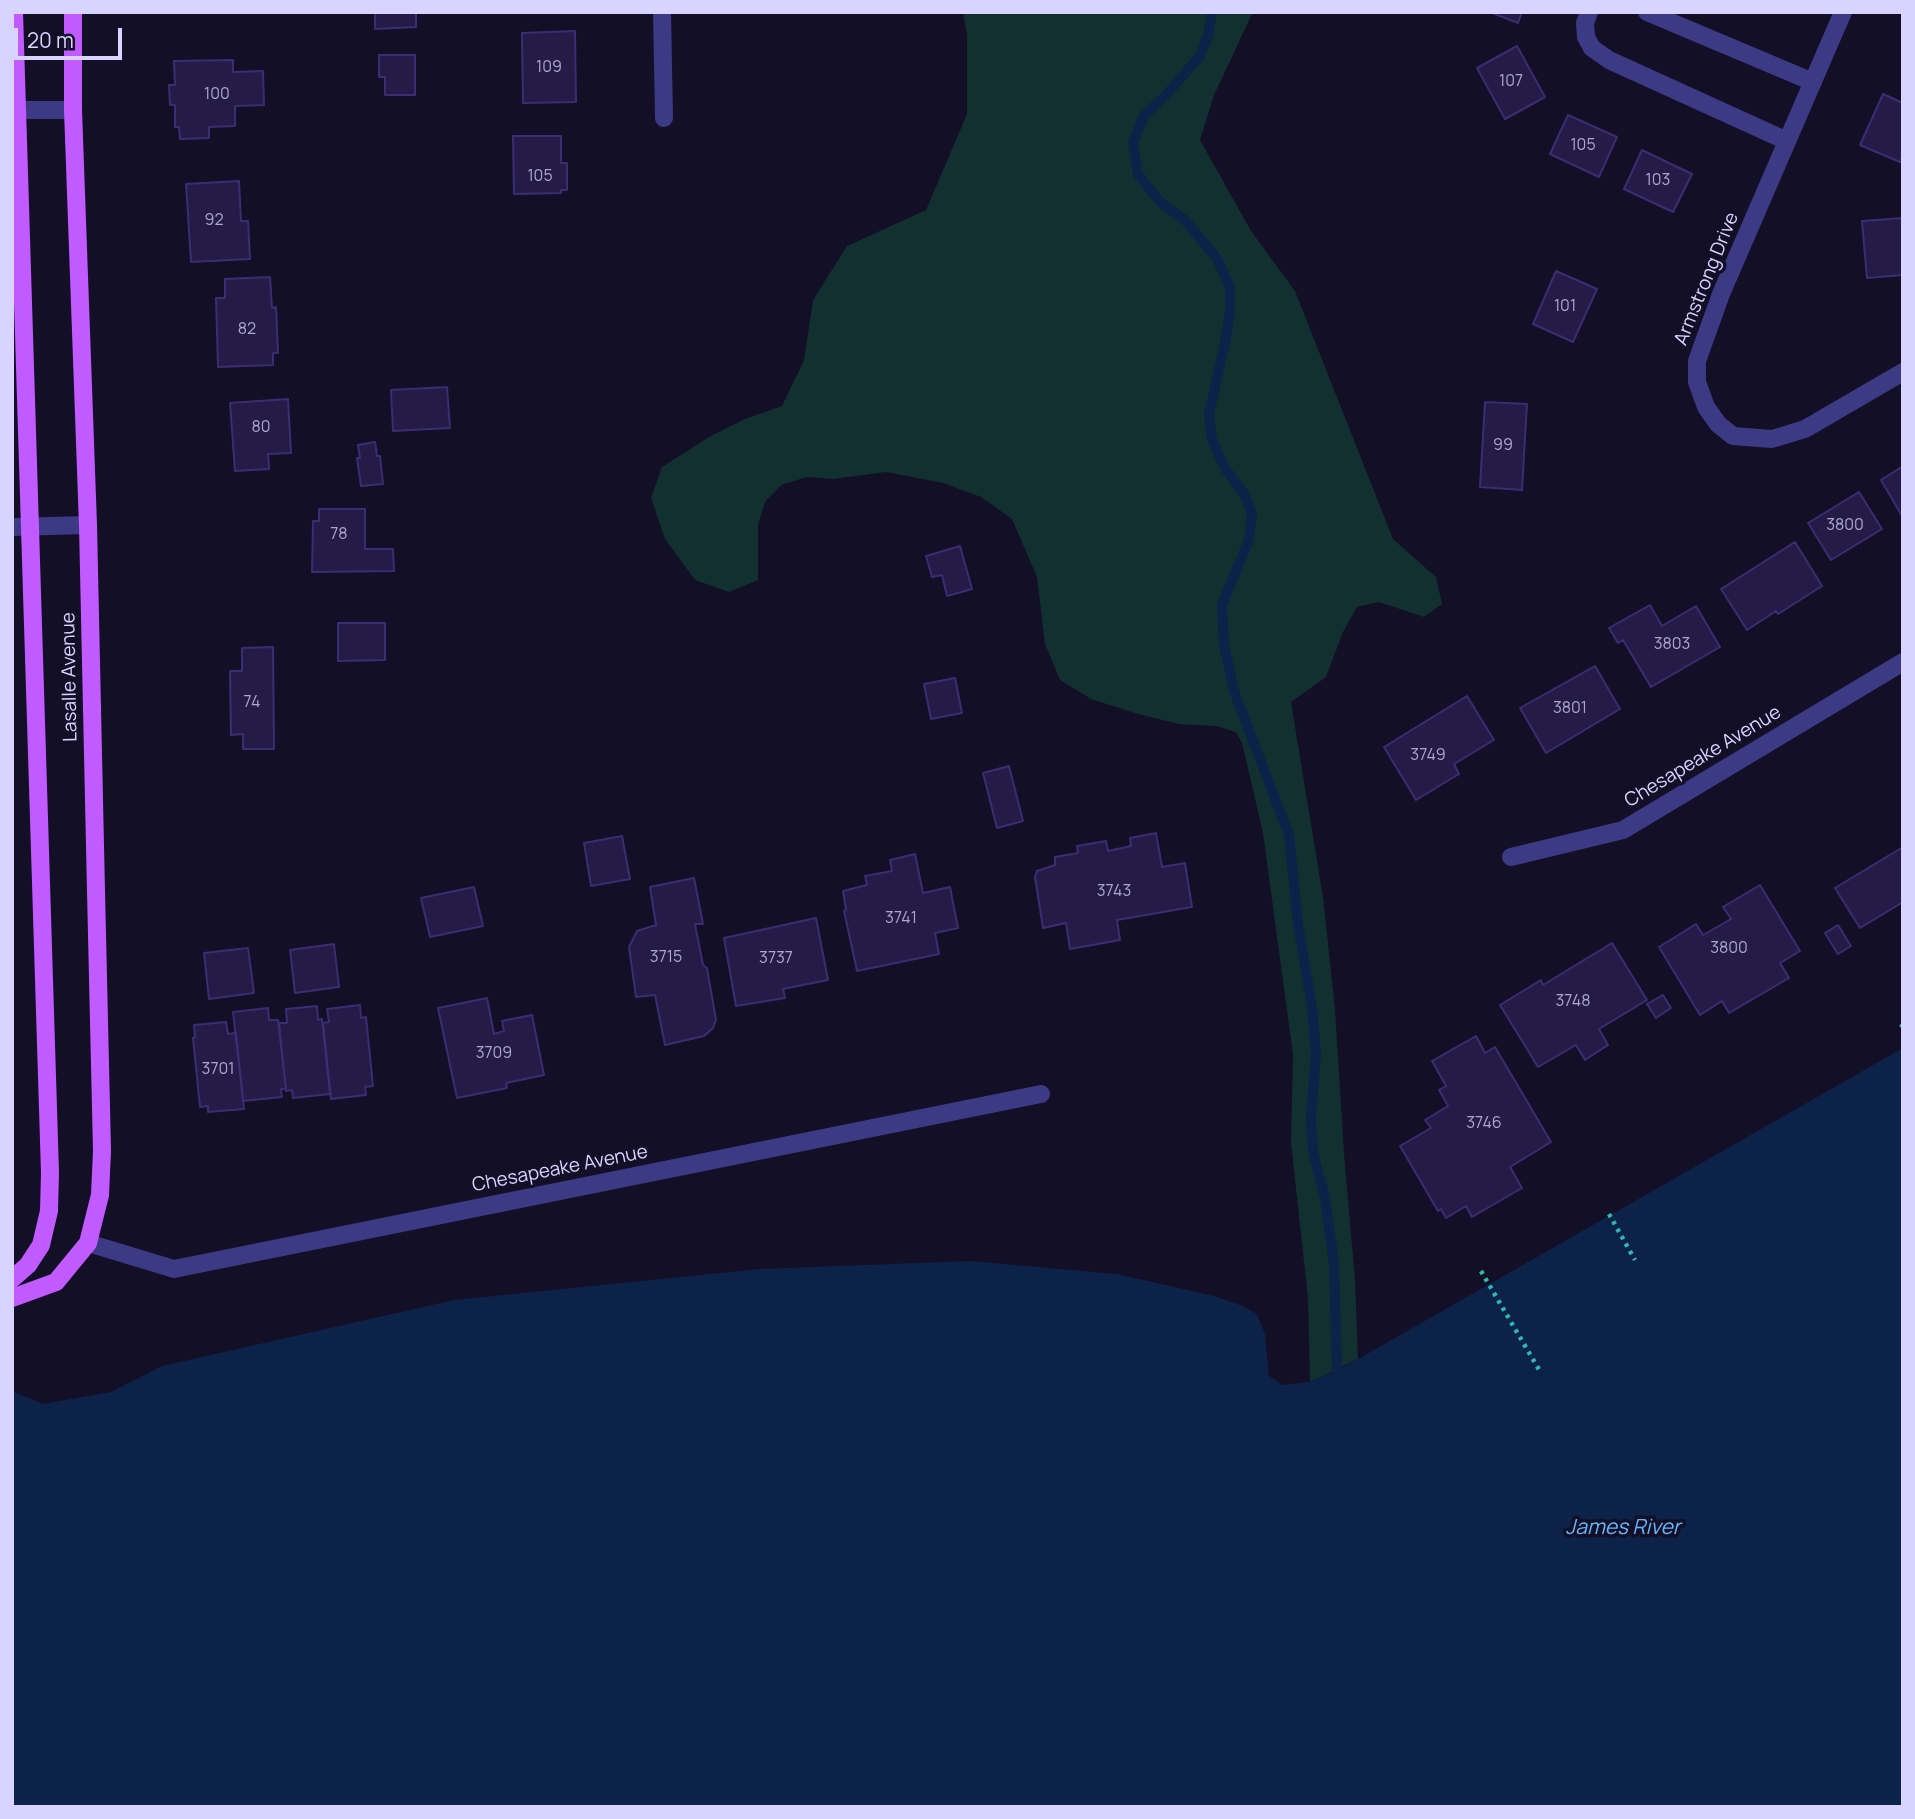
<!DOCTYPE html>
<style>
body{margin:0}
#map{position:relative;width:1915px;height:1819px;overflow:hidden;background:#130f26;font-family:Manrope,sans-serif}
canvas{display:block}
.frame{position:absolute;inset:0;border:14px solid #d9d4ff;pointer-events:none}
.scale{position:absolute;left:14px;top:28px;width:108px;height:32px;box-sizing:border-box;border:4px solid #d9d4ff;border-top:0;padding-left:9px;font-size:21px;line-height:24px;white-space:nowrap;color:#d9d4ff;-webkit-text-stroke:5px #130f26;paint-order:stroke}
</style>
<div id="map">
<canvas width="1915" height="1819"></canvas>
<div class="frame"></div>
<div class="scale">20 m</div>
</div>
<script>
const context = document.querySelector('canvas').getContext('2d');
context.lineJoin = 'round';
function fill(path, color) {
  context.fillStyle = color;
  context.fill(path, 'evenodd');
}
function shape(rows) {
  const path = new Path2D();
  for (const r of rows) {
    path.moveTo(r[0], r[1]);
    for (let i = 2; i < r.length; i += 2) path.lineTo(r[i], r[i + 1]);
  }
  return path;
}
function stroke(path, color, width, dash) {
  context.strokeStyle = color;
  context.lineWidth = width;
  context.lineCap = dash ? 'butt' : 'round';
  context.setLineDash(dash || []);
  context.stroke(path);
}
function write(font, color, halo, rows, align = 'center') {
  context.font = font + ' Manrope,sans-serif';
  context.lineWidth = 7;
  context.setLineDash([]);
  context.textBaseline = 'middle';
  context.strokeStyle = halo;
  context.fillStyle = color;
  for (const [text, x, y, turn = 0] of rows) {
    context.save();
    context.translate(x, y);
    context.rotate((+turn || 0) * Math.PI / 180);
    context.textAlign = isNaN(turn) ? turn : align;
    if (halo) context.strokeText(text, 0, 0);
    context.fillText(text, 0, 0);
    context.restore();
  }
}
fill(shape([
 [963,12,1253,12,1214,95,1200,140,1251,231,1295,291,1393,539,1436,577,1442,604,1424,617,1379,602,1357,607,1343,632,1326,677,1291,702,1323,897,1335,1009,1344,1154,1355,1280,1358,1359,1310,1383,1308,1298,1291,1143,1293,1055,1263,833,1242,743,1236,732,1216,726,1179,724,1138,714,1091,699,1060,680,1045,644,1037,577,1012,519,981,497,943,483,886,472,833,479,807,477,781,485,765,502,758,525,758,580,729,592,695,580,665,539,651,498,662,467,709,437,745,419,782,406,804,360,813,300,847,246,926,210,967,114,967,35]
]), '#12302f');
fill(shape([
 [1903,1048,1903,1807,12,1807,12,1391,43,1404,111,1392,162,1366,454,1300,759,1269,970,1261,1117,1274,1214,1296,1240,1305,1257,1314,1265,1334,1269,1376,1283,1385,1307,1382,1337,1371,1358,1359]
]), '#0c2248');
stroke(shape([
 [1212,12,1208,36,1200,56,1166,95,1144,116,1133,142,1138,174,1160,202,1186,221,1204,243,1218,260,1230,288,1230,310,1226,338,1209,414,1212,440,1225,468,1244,494,1252,513,1249,540,1222,605,1224,644,1234,691,1289,835,1298,924,1312,1008,1316,1053,1311,1118,1313,1152,1325,1198,1334,1264,1337,1371]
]), '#0c2248', 10);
const building = shape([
 [375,12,416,12,416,27,375,29,375,12],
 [1490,12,1522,12,1518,23,1490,12],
 [575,31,576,102,523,103,522,33,575,31],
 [1517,46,1545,97,1505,119,1477,68,1517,46],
 [379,55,415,55,415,95,385,95,385,77,379,77,379,55],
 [233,60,233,72,263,71,264,105,235,106,235,126,209,127,209,138,180,139,179,127,175,127,175,105,170,105,169,85,175,85,174,61,233,60],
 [1883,94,1903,103,1903,155,1900,162,1860,145,1883,94],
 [1568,115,1617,137,1599,177,1550,154,1568,115],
 [513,136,561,136,561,163,567,163,567,190,561,190,561,193,514,194,513,136],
 [1642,150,1692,174,1673,212,1624,189,1642,150],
 [239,181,241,221,248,221,250,259,191,262,186,184,239,181],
 [1903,218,1903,275,1867,278,1862,221,1903,218],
 [1556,271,1597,289,1573,342,1533,324,1556,271],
 [270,277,272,308,276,307,278,353,273,353,273,365,218,367,216,298,225,298,225,279,270,277],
 [447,387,450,428,393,431,391,390,447,387],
 [288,399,291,453,268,454,269,469,235,471,230,403,288,399],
 [1485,402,1527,404,1522,490,1480,487,1485,402],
 [375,442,377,456,380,456,383,484,361,486,357,458,360,458,358,445,375,442],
 [1903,466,1903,515,1902,516,1881,480,1903,466],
 [1859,492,1882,529,1831,560,1808,523,1859,492],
 [319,509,365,509,365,549,393,549,394,571,312,572,313,521,319,521,319,509],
 [1795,542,1822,586,1778,614,1776,611,1747,630,1721,589,1795,542],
 [960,546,972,589,947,596,942,575,932,577,926,556,960,546],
 [1650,605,1662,626,1696,606,1720,647,1651,687,1623,640,1618,643,1609,628,1650,605],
 [338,623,385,623,385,660,338,661,338,623],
 [273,647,274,749,243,749,243,734,231,735,230,671,242,671,242,648,273,647],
 [1595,666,1620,709,1546,753,1520,708,1595,666],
 [955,678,962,713,931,719,924,684,955,678],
 [1467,696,1494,740,1454,764,1459,774,1416,800,1384,747,1467,696],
 [1009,766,1023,821,997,828,983,773,1009,766],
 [1156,833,1162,867,1185,863,1192,907,1117,920,1120,940,1070,949,1066,923,1043,928,1035,877,1037,871,1055,865,1055,857,1078,853,1077,846,1106,841,1108,851,1131,846,1130,838,1156,833],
 [622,836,630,879,591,886,584,843,622,836],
 [1903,847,1903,902,1860,928,1835,888,1903,847],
 [915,854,923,893,950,887,958,928,935,933,939,954,857,971,844,911,846,910,843,891,867,885,865,876,892,871,890,860,915,854],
 [694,878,703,924,695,924,703,965,707,968,716,1020,713,1028,704,1036,665,1045,655,995,636,997,629,947,637,931,656,925,650,887,694,878],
 [1760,885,1800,951,1780,963,1789,978,1729,1013,1722,1001,1700,1015,1659,947,1696,924,1703,935,1731,919,1723,907,1760,885],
 [474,887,483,926,430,937,421,898,474,887],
 [816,918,828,980,783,989,785,998,736,1006,724,938,816,918],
 [1838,925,1851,946,1838,954,1825,933,1838,925],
 [1612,943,1647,1000,1599,1029,1608,1045,1585,1060,1576,1045,1538,1067,1500,1005,1541,980,1543,985,1612,943],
 [334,944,339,987,295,993,290,950,334,944],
 [248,948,254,993,209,999,204,953,248,948],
 [1663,995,1671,1008,1656,1018,1647,1004,1663,995],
 [487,998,494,1034,504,1031,502,1021,532,1015,544,1075,506,1083,507,1088,457,1098,438,1008,487,998],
 [360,1005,361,1018,366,1017,373,1086,365,1087,366,1095,331,1099,323,1023,329,1022,327,1009,360,1005],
 [317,1006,318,1020,322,1019,330,1094,293,1098,292,1090,286,1091,279,1023,287,1023,286,1009,317,1006],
 [268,1008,269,1020,278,1020,286,1089,281,1089,282,1097,243,1101,233,1012,268,1008],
 [226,1022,228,1034,236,1033,244,1109,208,1112,208,1106,200,1107,193,1038,195,1037,194,1025,226,1022],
 [1476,1036,1485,1053,1495,1047,1551,1142,1510,1167,1522,1188,1472,1217,1466,1206,1446,1218,1441,1209,1438,1211,1400,1146,1431,1128,1425,1120,1448,1106,1439,1090,1446,1086,1432,1061,1476,1036]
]);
fill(building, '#241b47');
stroke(building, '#3b2d73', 2);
stroke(shape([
 [1901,1024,1903,1027],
 [1609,1214,1635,1260],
 [1481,1271,1541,1373]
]), '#2fb8b0', 4.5, [3.5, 5]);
stroke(shape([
 [662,12,664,118],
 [1589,12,1585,23,1586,37,1592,48,1609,60,1787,141],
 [1647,12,1813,82],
 [1843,12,1721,294,1697,361,1697,382,1706,407,1718,424,1733,436,1772,439,1805,429,1903,372],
 [12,110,73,110],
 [12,527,88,525],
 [1511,857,1623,830,1903,662],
 [88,1243,174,1269,1041,1094]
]), '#3d3a85', 18);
stroke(shape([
 [12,1279,28,1265,41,1245,49,1211,50,1173,14,12],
 [12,1298,56,1282,88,1243,100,1195,102,1151,96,891,88,525,73,110,73,12]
]), '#c25bff', 18);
write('16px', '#aca6d1', null, [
 ["109",549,68],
 ["107",1511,82],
 ["100",217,95],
 ["105",1583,146],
 ["105",540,177],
 ["103",1658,181],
 ["92",214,221],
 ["101",1565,307],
 ["82",247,330],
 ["80",261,428],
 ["99",1503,446],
 ["3800",1845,526],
 ["78",339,535],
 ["3803",1672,645],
 ["74",252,703],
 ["3801",1570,709],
 ["3749",1428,756],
 ["3743",1114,892],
 ["3741",901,919],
 ["3800",1729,949],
 ["3715",666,958],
 ["3737",776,959],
 ["3748",1573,1002],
 ["3709",494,1054],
 ["3701",218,1070],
 ["3746",1484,1124]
]);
write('19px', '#d9d4ff', '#130f26', [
 ["Armstrong Drive",1707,279,-68],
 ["Lasalle Avenue",70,677,-91],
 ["Chesapeake Avenue",1703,757,-31],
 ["Chesapeake Avenue",560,1169,-11]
]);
write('italic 21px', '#62b6ff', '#130f26', [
 ["James River",1623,1528]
]);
</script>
